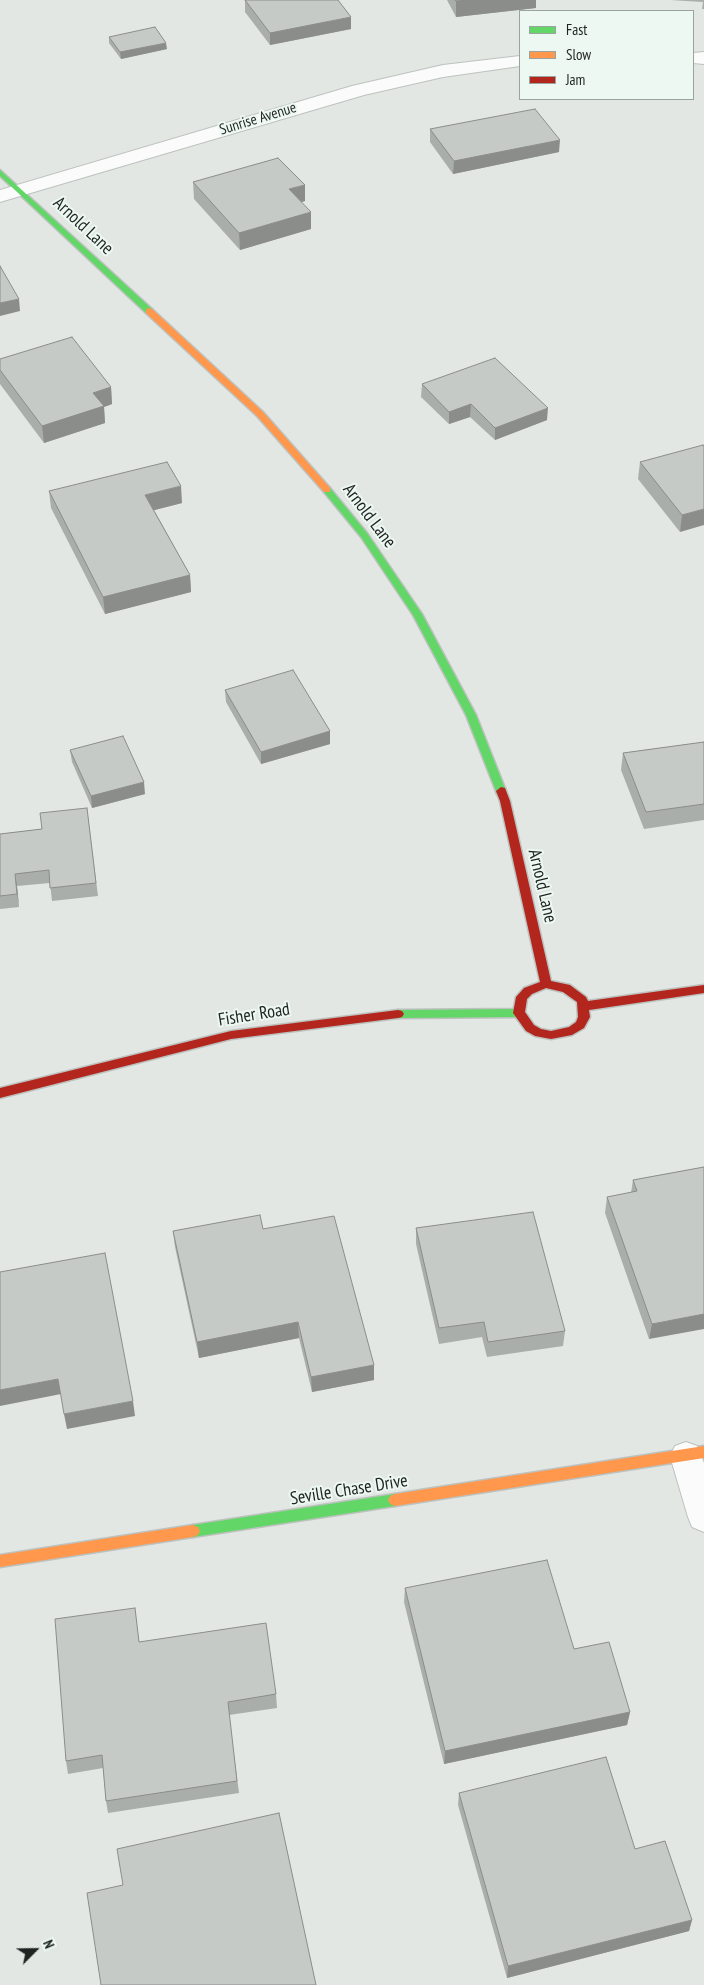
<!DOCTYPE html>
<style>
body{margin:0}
#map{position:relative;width:704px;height:1985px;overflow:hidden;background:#e2e7e4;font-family:"PT Sans Narrow",sans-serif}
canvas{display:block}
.legend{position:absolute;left:519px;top:10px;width:175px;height:90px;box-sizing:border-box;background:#edf8f2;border:1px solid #9ba39e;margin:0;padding:6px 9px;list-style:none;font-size:15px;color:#1f2321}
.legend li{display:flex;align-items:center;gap:10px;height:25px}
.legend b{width:25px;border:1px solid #9ba39e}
.north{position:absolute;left:10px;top:1925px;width:50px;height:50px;-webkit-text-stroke:4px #edf8f2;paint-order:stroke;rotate:67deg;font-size:14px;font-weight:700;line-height:20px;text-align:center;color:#1f2321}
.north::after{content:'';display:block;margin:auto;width:18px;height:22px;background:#1f2321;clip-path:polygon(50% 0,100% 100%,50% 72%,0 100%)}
</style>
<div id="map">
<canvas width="704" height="1985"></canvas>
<ul class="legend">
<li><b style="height:6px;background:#63d668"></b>Fast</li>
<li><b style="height:6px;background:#ff974d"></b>Slow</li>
<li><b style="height:6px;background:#b3261e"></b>Jam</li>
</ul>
<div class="north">N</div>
</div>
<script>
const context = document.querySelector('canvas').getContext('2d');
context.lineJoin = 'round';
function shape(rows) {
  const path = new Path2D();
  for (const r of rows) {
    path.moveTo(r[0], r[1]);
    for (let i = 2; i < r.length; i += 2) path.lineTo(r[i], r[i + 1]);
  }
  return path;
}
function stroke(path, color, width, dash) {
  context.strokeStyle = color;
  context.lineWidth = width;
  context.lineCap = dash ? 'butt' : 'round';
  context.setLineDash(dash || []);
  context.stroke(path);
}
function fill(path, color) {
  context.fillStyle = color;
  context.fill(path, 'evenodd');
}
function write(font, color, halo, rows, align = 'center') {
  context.font = font + ' "PT Sans Narrow",sans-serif';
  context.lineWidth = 4;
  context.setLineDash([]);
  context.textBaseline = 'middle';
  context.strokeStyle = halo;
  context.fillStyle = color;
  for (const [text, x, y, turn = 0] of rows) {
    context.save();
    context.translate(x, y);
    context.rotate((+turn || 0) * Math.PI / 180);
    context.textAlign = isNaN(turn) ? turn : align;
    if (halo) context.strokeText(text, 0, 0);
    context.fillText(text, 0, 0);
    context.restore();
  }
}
const street = shape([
 [704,52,704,64,693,63,693,53,704,52],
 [520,56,520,66,443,77,364,95,0,202,0,190,352,86,443,65,520,56],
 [686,1442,697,1446,704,1463,704,1532,692,1527,688,1517,670,1456,675,1446,686,1442]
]);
const fast = shape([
 [0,170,152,309,152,313,146,313,0,176,0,170],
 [327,487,330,488,367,533,422,614,476,715,506,791,505,794,497,794,496,791,466,715,413,615,361,537,324,492,324,488,327,487],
 [519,1009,523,1010,525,1013,523,1016,519,1017,398,1018,394,1017,392,1014,394,1011,398,1010,519,1009],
 [395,1494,400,1496,402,1500,400,1504,395,1506,193,1537,188,1535,186,1531,188,1527,193,1525,395,1494]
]);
const slow = shape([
 [149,308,152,309,263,412,330,488,330,492,324,492,257,416,146,313,146,309,149,308],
 [704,1446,704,1458,395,1506,390,1504,388,1500,390,1496,395,1494,704,1446],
 [193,1525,198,1527,200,1531,198,1535,193,1537,0,1567,0,1555,193,1525]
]);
const jam = shape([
 [501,787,505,788,510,801,551,981,570,985,586,997,588,1001,704,985,704,993,589,1010,590,1017,584,1028,572,1035,551,1039,535,1036,526,1031,513,1013,516,997,524,988,540,982,500,801,496,791,501,787],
 [546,988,563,992,577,1002,578,1017,576,1022,569,1027,551,1031,541,1029,534,1025,525,1012,527,999,532,994,546,988],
 [398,1010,402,1011,404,1014,402,1017,398,1018,231,1039,0,1098,0,1088,231,1031,398,1010]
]);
stroke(street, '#bdc2bf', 2);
stroke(fast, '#bdc2bf', 3);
stroke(slow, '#bdc2bf', 3);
stroke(jam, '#bdc2bf', 3);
fill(street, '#fbfbfb');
fill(fast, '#63d668');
fill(slow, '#ff974d');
fill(jam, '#b3261e');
fill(shape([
 [245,0,351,29,270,45,245,12],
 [447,0,536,0,536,8,456,17],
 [670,0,704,0,704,9,702,9,703,2],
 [109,37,167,49,121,59,109,43],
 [430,129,559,152,453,174,430,142],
 [193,182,305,201,301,202,311,229,240,250,194,199],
 [0,359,111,387,112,404,104,407,105,423,44,443,0,384],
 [422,384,547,420,495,440,470,417,449,424,421,397],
 [704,446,680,532,638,479,640,462],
 [49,491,182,503,154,510,190,575,191,592,105,614,51,508],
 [225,690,330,731,330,744,261,764,226,702],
 [704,742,704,820,644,829,621,770,623,753],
 [70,750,145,794,92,808,72,762],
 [87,808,98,896,52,901,50,883,17,886,19,907,0,909,0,834,42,829],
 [704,1167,649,1339,605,1213,607,1197,631,1193,633,1180],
 [416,1228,565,1331,563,1346,487,1357,482,1337,439,1344,416,1244],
 [263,1229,374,1365,374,1380,312,1392,299,1338,199,1358,175,1247,173,1231],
 [405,1588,630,1712,627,1725,444,1764,404,1602],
 [135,1608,139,1642,276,1694,277,1708,229,1715,239,1793,108,1813,106,1801,103,1768,68,1774,66,1761],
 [459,1793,635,1849,692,1920,689,1931,507,1978,458,1805]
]), '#aaaeab');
fill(shape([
 [469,0,536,0,536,8,456,17,456,1],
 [351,17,351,29,270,45,270,33],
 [166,43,167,49,121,59,120,52],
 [560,140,559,152,453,174,454,161],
 [305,185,305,201,290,206,289,189],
 [311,212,311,229,240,250,239,233],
 [19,299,20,311,0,316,0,303],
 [111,387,112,404,104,407,105,423,44,443,42,426,93,393],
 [471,404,470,417,449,424,449,412],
 [548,408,547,420,495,440,495,428],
 [181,486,182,503,147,512,145,495],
 [704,509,704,525,680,532,682,515],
 [190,575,191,592,105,614,103,597],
 [330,731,330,744,261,764,261,752],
 [144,782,145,794,92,808,91,796],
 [15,874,17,886,19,907,17,894],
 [704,1314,704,1329,649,1339,652,1324],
 [298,1322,299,1338,199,1358,197,1342],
 [374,1365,374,1380,312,1392,311,1377],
 [58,1379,61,1394,0,1406,0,1390],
 [133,1401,135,1416,67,1429,64,1414],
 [630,1712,627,1725,444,1764,445,1751],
 [692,1920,689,1931,507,1978,508,1966]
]), '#8b8d8b');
const building = shape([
 [245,0,338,0,351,17,270,33,245,0],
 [455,0,469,0,456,1,455,0],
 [155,27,166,43,120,52,109,37,155,27],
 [535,109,560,140,454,161,430,129,535,109],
 [278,158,305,185,289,189,311,212,239,233,193,182,278,158],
 [0,266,19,299,0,303,0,266],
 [72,337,111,387,93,393,104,406,42,426,0,370,0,359,72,337],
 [495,358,548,408,495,428,471,404,449,412,422,384,495,358],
 [703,445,704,446,704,509,682,515,640,462,703,445],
 [167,462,181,486,145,495,190,575,103,597,49,491,167,462],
 [293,670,330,731,261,752,225,690,293,670],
 [123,736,144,782,91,796,70,750,123,736],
 [704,742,704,804,646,812,623,753,704,742],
 [87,808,96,883,50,888,49,870,15,874,17,894,0,896,0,834,42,829,40,813,87,808],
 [704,1167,704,1314,652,1324,607,1197,637,1191,633,1180,704,1167],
 [533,1212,565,1331,488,1342,484,1322,439,1328,416,1228,533,1212],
 [260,1215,263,1229,334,1216,374,1365,311,1377,298,1322,197,1342,173,1231,260,1215],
 [105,1253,133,1401,64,1414,58,1379,0,1390,0,1272,105,1253],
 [547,1560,574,1649,609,1642,630,1712,445,1751,405,1588,547,1560],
 [135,1608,139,1642,266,1623,276,1694,228,1702,237,1781,106,1801,102,1755,66,1761,55,1619,135,1608],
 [606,1757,635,1849,665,1841,692,1920,508,1966,459,1793,606,1757],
 [279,1813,316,1985,101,1985,87,1893,123,1885,117,1849,279,1813]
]);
fill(building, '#c6cac7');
stroke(building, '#8b8d8b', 1);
write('15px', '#1f2321', '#edf8f2', [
 ["Sunrise Avenue",258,119,-17]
]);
write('18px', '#1f2321', '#edf8f2', [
 ["Arnold Lane",83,226,43],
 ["Arnold Lane",369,516,53],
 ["Arnold Lane",542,886,77],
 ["Fisher Road",254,1015,-9],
 ["Seville Chase Drive",349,1490,-9]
]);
</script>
